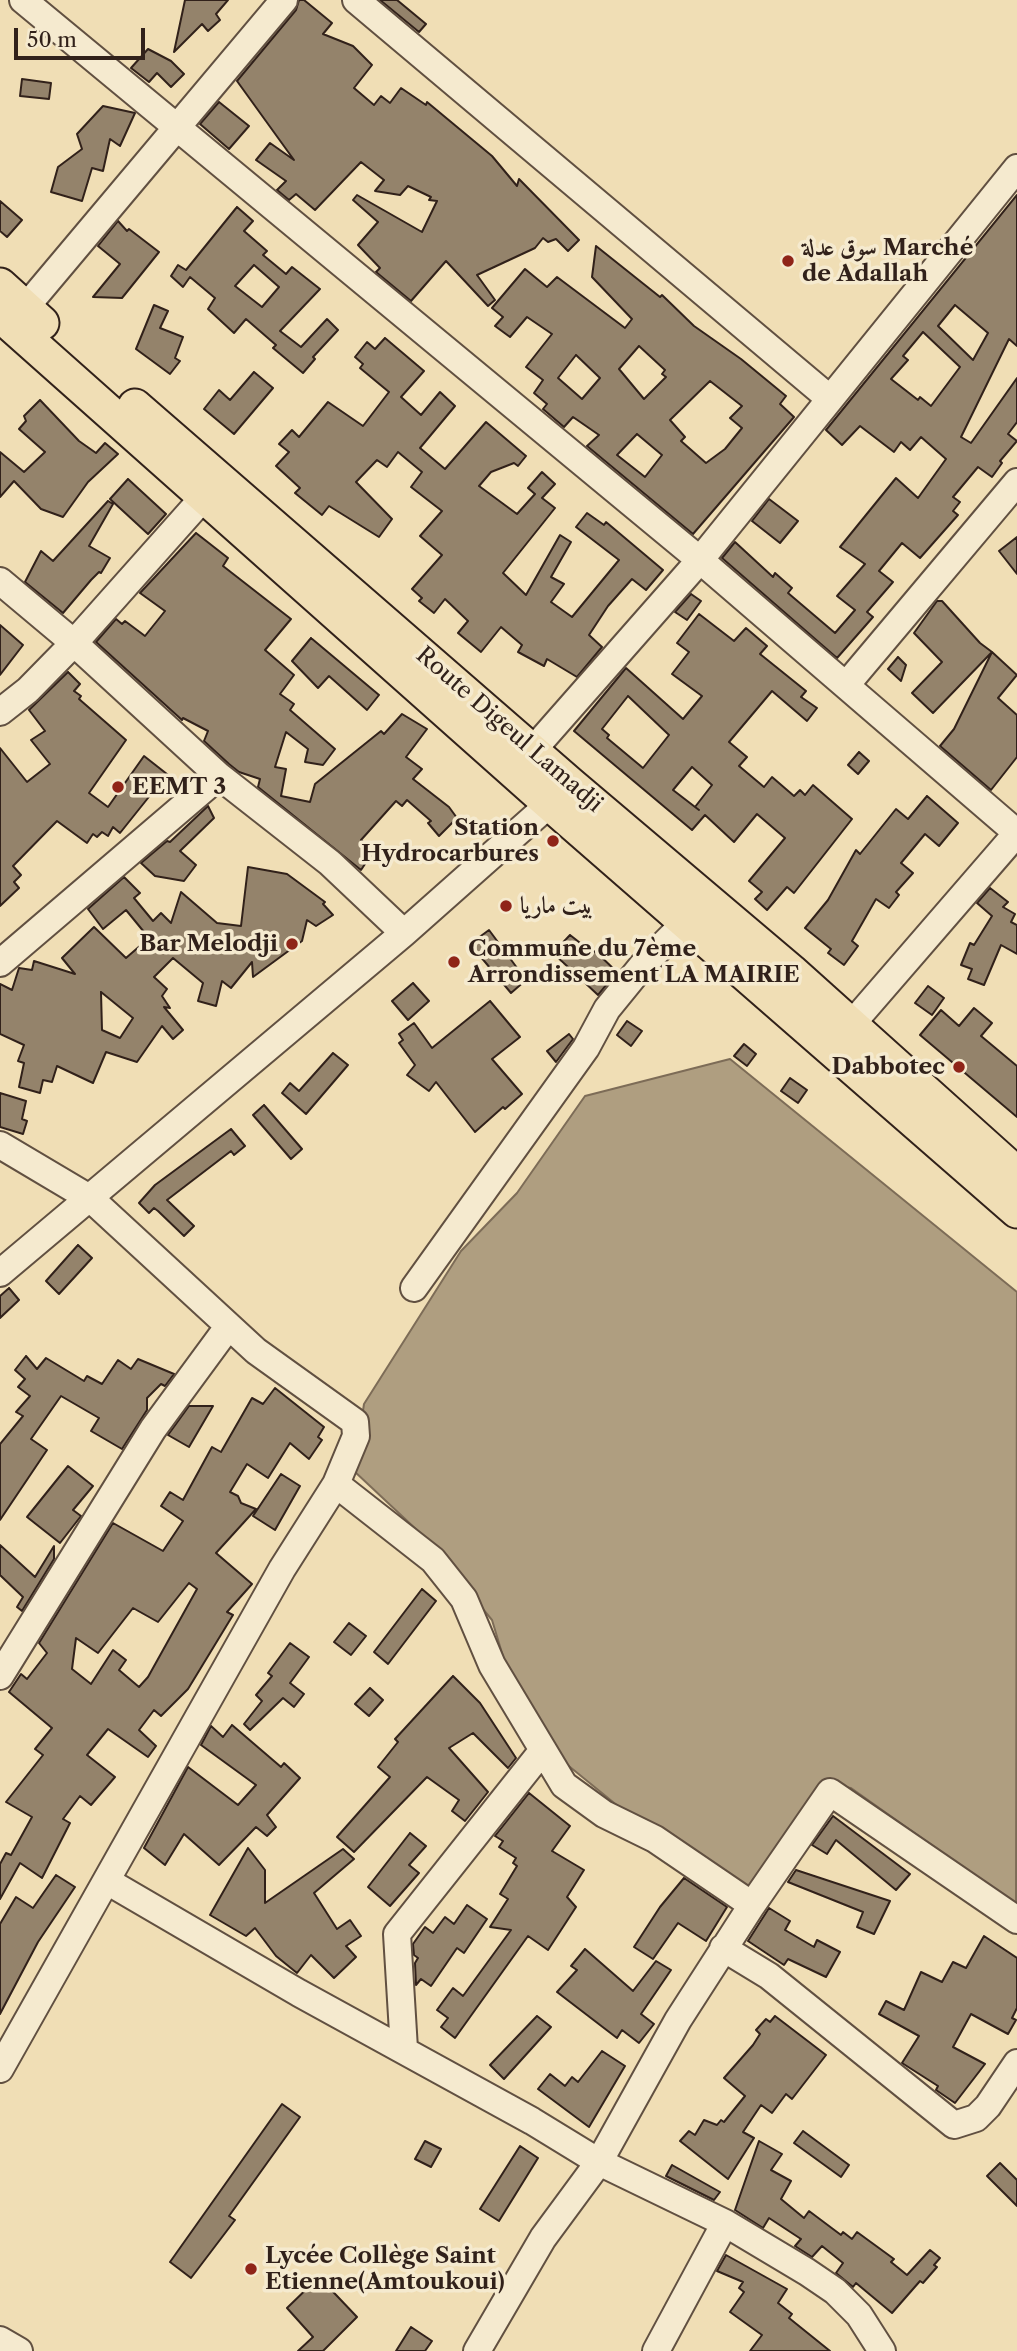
<!DOCTYPE html>
<meta charset="utf-8">
<style>
body{margin:0}
#map{position:relative;width:1017px;height:2351px;overflow:hidden;background:#f0deb5;font-family:"Libre Caslon Text",serif}
canvas{display:block}
.scale{position:absolute;left:14px;top:28px;width:131px;height:32px;box-sizing:border-box;border:4px solid #31211a;border-top:0;padding-left:9px;font-size:21px;line-height:24px;white-space:nowrap;color:#31211a;-webkit-text-stroke:5px #f5eacf;paint-order:stroke}
</style>
<div id="map">
<canvas width="1017" height="2351"></canvas>
<div class="scale">50 m</div>
</div>
<script>
const context = document.querySelector('canvas').getContext('2d');
context.lineJoin = 'round';
function fill(path, color) {
  context.fillStyle = color;
  context.fill(path, 'evenodd');
}
function shape(rows) {
  const path = new Path2D();
  for (const r of rows) {
    path.moveTo(r[0], r[1]);
    for (let i = 2; i < r.length; i += 2) path.lineTo(r[i], r[i + 1]);
  }
  return path;
}
function stroke(path, color, width, dash) {
  context.strokeStyle = color;
  context.lineWidth = width;
  context.lineCap = dash ? 'butt' : 'round';
  context.setLineDash(dash || []);
  context.stroke(path);
}
function write(font, color, halo, rows, align = 'center') {
  context.font = font + ' "Libre Caslon Text",Amiri,serif';
  context.lineWidth = 7;
  context.setLineDash([]);
  context.textBaseline = 'middle';
  context.strokeStyle = halo;
  context.fillStyle = color;
  for (const [text, x, y, turn = 0] of rows) {
    context.save();
    context.translate(x, y);
    context.rotate((+turn || 0) * Math.PI / 180);
    context.textAlign = isNaN(turn) ? turn : align;
    if (halo) context.strokeText(text, 0, 0);
    context.fillText(text, 0, 0);
    context.restore();
  }
}
const water = shape([
 [730,1059,1017,1292,1016,1905,851,1788,821,1784,747,1897,635,1820,559,1758,505,1663,492,1620,419,1532,354,1471,364,1404,461,1251,517,1193,585,1096,730,1059]
]);
fill(water, '#af9e80');
stroke(water, '#7d6c57', 2);
const building = shape([
 [185,0,228,0,216,14,220,20,208,31,202,24,174,52,185,0],
 [299,0,304,0,332,23,323,34,353,46,372,65,354,88,374,105,381,96,390,103,401,88,426,105,427,102,492,156,517,186,519,179,579,240,568,251,556,239,548,242,543,238,535,248,477,275,495,300,488,306,446,261,411,301,376,272,380,268,358,245,378,222,353,200,357,195,422,232,437,201,429,200,431,197,408,186,400,195,375,191,384,180,361,162,315,210,296,194,289,200,277,190,286,181,256,160,270,143,294,160,237,81,296,10,299,0],
 [380,0,397,0,426,24,419,32,380,0],
 [148,49,171,61,184,74,171,87,157,73,149,82,131,68,148,49],
 [22,79,51,83,49,99,20,96,22,79],
 [219,102,249,126,229,149,200,124,219,102],
 [103,106,135,113,120,146,110,139,103,171,92,168,82,201,51,192,58,167,82,149,77,134,103,106],
 [1017,195,1017,346,1009,339,961,437,971,443,1017,378,1017,422,1008,434,1017,441,1000,461,1002,463,992,477,978,467,953,497,960,502,953,511,958,515,920,558,902,543,879,571,893,582,867,612,873,617,837,658,722,558,735,542,773,577,775,573,792,588,788,593,835,633,855,610,837,596,865,564,840,547,896,478,918,498,946,459,921,437,910,450,901,442,894,452,860,426,842,445,826,430,1017,195],
 [955,305,988,333,973,360,938,326,955,305],
 [923,332,960,367,931,406,920,397,918,400,891,379,908,360,903,356,923,332],
 [0,201,22,220,7,237,0,231,0,201],
 [237,207,253,221,244,231,267,251,263,255,286,274,292,267,320,289,280,331,301,347,327,319,338,330,313,357,315,359,303,373,273,348,276,345,246,319,234,333,208,309,215,298,190,277,183,287,171,276,178,265,186,270,237,207],
 [254,265,279,287,262,307,235,286,254,265],
 [118,221,127,231,129,229,159,252,122,298,93,297,120,264,98,246,118,221],
 [596,246,660,297,662,295,694,326,741,359,786,396,780,404,794,417,693,534,587,446,599,435,573,417,564,427,543,409,547,404,534,393,543,380,526,367,552,334,527,317,510,337,495,326,503,317,492,308,525,269,547,287,557,277,625,328,632,319,592,277,596,246],
 [639,346,665,370,662,374,666,377,644,399,619,369,639,346],
 [576,355,600,378,582,399,558,378,576,355],
 [710,381,742,406,730,418,742,428,725,449,706,463,681,441,685,437,670,420,710,381],
 [637,434,662,455,645,477,617,455,637,434],
 [154,305,168,311,160,328,183,337,175,358,180,361,170,374,136,349,154,305],
 [385,338,424,371,401,397,421,415,440,392,455,406,420,448,445,469,486,422,526,456,518,466,514,463,491,472,479,486,517,514,535,494,528,488,542,472,555,484,542,498,555,508,503,573,526,595,560,535,571,542,551,577,564,584,551,602,572,617,619,560,576,527,587,513,604,525,606,522,663,570,646,590,632,579,608,606,589,635,602,647,577,677,547,659,544,666,518,652,522,645,501,627,481,652,458,633,468,621,445,599,434,613,419,601,422,598,412,589,442,555,420,536,442,511,411,487,422,472,398,452,387,467,377,460,356,482,392,519,379,537,329,506,322,515,295,493,300,488,276,466,289,452,279,444,292,430,299,437,328,402,363,426,389,392,360,368,363,364,355,357,367,342,375,349,385,338],
 [254,372,273,388,234,434,204,409,219,390,230,400,254,372],
 [40,400,79,441,96,453,105,443,118,454,88,482,63,517,41,509,14,481,0,497,0,452,24,472,45,452,19,429,26,421,24,416,40,400],
 [128,479,166,514,148,534,110,499,128,479],
 [769,499,798,521,780,543,752,521,769,499],
 [108,501,113,504,89,546,110,558,101,573,99,572,91,580,63,613,25,582,41,551,53,561,108,501],
 [196,533,228,558,223,566,291,619,265,650,294,675,280,694,294,704,290,710,335,749,323,765,305,762,308,749,286,732,275,767,286,769,281,796,310,802,315,784,381,731,384,734,402,714,427,729,406,757,422,769,413,779,449,807,457,818,439,836,428,823,431,821,407,800,402,806,396,801,361,840,373,852,361,870,258,787,260,779,239,772,229,764,204,741,208,731,183,718,182,720,96,642,116,619,122,624,125,621,145,636,165,611,140,593,196,533],
 [1017,537,1017,574,999,551,1017,537],
 [691,594,701,601,687,620,675,612,691,594],
 [937,601,942,601,980,643,992,652,933,713,912,693,942,662,914,633,937,601],
 [699,614,734,641,746,628,767,646,760,654,806,691,801,697,817,708,807,721,772,691,729,742,747,757,739,766,764,787,772,777,794,796,800,790,805,795,813,785,852,819,794,893,787,887,767,910,755,899,762,892,749,881,785,838,757,814,734,842,705,815,692,830,574,731,626,668,683,719,702,696,672,674,689,652,677,643,699,614],
 [628,696,669,735,643,768,607,738,609,735,602,729,628,696],
 [692,767,712,785,695,807,699,810,673,790,692,767],
 [0,625,23,645,0,675,0,625],
 [311,638,379,695,367,710,329,676,318,688,292,661,311,638],
 [992,652,1017,675,998,698,1017,715,1017,757,991,790,940,746,954,729,992,652],
 [898,657,906,665,901,681,888,669,898,657],
 [68,672,80,684,74,691,81,696,79,699,126,740,89,793,108,807,144,756,172,778,164,793,156,788,120,833,113,827,108,836,102,832,97,837,93,834,87,843,57,821,13,866,21,875,14,882,19,888,0,906,0,748,27,782,50,764,31,740,45,731,29,710,68,672],
 [859,752,869,761,858,774,848,765,859,752],
 [927,796,958,823,939,846,925,834,901,863,913,873,896,892,899,895,889,908,876,899,852,941,858,946,844,965,828,953,831,949,805,928,828,900,856,850,860,854,896,809,908,819,927,796],
 [208,806,214,818,180,851,196,865,184,881,155,876,141,863,167,841,170,842,208,806],
 [248,867,287,874,325,902,323,904,333,915,316,926,307,920,302,941,253,977,252,962,231,988,222,981,216,1006,198,1001,203,983,173,958,154,977,167,989,162,996,170,1008,164,1007,183,1030,173,1039,162,1026,137,1062,106,1052,93,1083,57,1066,52,1082,43,1080,40,1093,19,1087,24,1063,18,1061,24,1045,0,1034,0,984,12,990,19,968,32,970,34,961,75,974,62,958,94,927,126,958,149,938,126,910,103,929,88,909,124,877,140,893,134,898,153,921,161,913,171,923,181,892,217,923,241,926,248,867],
 [101,992,133,1018,120,1038,102,1030,101,992],
 [990,888,1008,902,1003,907,1015,914,1011,922,1017,925,1017,954,1001,945,984,985,968,979,972,969,961,965,970,943,974,945,992,916,977,903,990,888],
 [489,930,526,980,511,993,470,944,489,930],
 [570,935,593,953,595,951,617,972,598,995,553,953,570,935],
 [413,983,429,1001,408,1020,392,1001,413,983],
 [928,986,944,998,932,1015,915,1003,928,986],
 [490,1001,520,1037,492,1059,522,1094,505,1109,503,1107,475,1132,436,1082,429,1091,407,1075,415,1065,399,1043,403,1040,399,1034,414,1023,432,1048,490,1001],
 [974,1008,992,1023,981,1036,1017,1066,1017,1117,920,1035,941,1010,959,1026,974,1008],
 [627,1021,642,1031,631,1046,617,1035,627,1021],
 [569,1034,573,1039,556,1062,547,1051,569,1034],
 [744,1044,756,1054,747,1066,734,1056,744,1044],
 [333,1053,348,1065,306,1114,282,1093,290,1083,299,1091,333,1053],
 [790,1078,807,1090,798,1103,781,1091,790,1078],
 [0,1093,26,1101,22,1119,27,1121,23,1134,0,1127,0,1093],
 [264,1105,302,1149,291,1159,253,1115,264,1105],
 [231,1129,245,1146,234,1155,231,1151,167,1200,194,1226,184,1236,158,1211,154,1208,149,1213,139,1203,155,1185,231,1129],
 [78,1245,92,1258,59,1294,46,1281,78,1245],
 [9,1288,19,1300,0,1318,0,1296,9,1288],
 [26,1356,37,1369,46,1358,84,1381,87,1376,102,1384,118,1360,131,1369,138,1359,174,1374,165,1386,161,1384,147,1398,147,1410,122,1449,91,1431,99,1418,61,1396,31,1439,47,1450,0,1520,0,1444,23,1416,16,1412,30,1396,18,1387,25,1379,15,1370,26,1356],
 [275,1388,324,1427,318,1437,322,1440,309,1459,290,1443,268,1478,247,1464,230,1492,238,1496,241,1503,256,1509,216,1553,252,1584,227,1612,233,1615,188,1689,161,1716,154,1710,139,1730,156,1746,148,1757,108,1729,87,1755,115,1777,91,1805,80,1796,63,1819,70,1823,42,1878,20,1863,0,1899,0,1864,6,1853,11,1855,32,1817,6,1802,43,1755,35,1749,52,1728,9,1692,21,1674,27,1679,47,1653,39,1643,113,1523,163,1551,183,1521,161,1506,170,1492,183,1500,212,1447,221,1452,252,1398,263,1404,275,1388],
 [189,1583,197,1589,148,1677,139,1687,119,1670,126,1660,113,1650,91,1684,72,1669,76,1638,98,1653,133,1608,158,1622,189,1583],
 [189,1406,213,1406,189,1447,168,1435,189,1406],
 [68,1466,93,1486,73,1510,81,1516,60,1543,27,1517,68,1466],
 [281,1474,300,1486,275,1530,253,1516,281,1474],
 [0,1545,35,1577,54,1546,54,1559,22,1611,17,1607,23,1597,0,1575,0,1545],
 [422,1589,436,1601,388,1664,374,1652,422,1589],
 [349,1623,366,1636,351,1655,334,1642,349,1623],
 [290,1643,309,1657,290,1683,304,1694,294,1707,283,1698,250,1730,244,1724,262,1701,256,1695,272,1676,268,1673,290,1643],
 [453,1676,480,1703,516,1758,508,1768,473,1733,449,1748,488,1792,465,1821,452,1811,459,1800,427,1777,354,1852,337,1837,390,1777,378,1767,398,1742,395,1739,453,1676],
 [370,1688,383,1700,369,1716,355,1704,370,1688],
 [232,1725,281,1767,284,1763,300,1778,267,1815,276,1827,267,1836,256,1827,219,1865,184,1834,165,1865,144,1848,188,1767,238,1805,256,1785,201,1745,211,1726,223,1737,232,1725],
 [529,1793,570,1826,552,1851,584,1870,567,1897,576,1907,548,1950,528,1936,455,2038,441,2027,448,2018,437,2010,453,1988,463,1996,511,1930,490,1927,508,1899,500,1894,517,1866,513,1863,516,1858,499,1847,503,1841,495,1836,529,1793],
 [833,1816,910,1874,896,1890,836,1840,827,1854,812,1845,833,1816],
 [410,1833,426,1846,409,1865,419,1873,390,1906,368,1887,410,1833],
 [248,1848,265,1870,265,1903,343,1849,354,1859,314,1893,337,1929,350,1920,361,1936,346,1946,356,1957,334,1978,311,1955,297,1973,276,1956,255,1928,246,1936,210,1915,248,1848],
 [796,1870,890,1901,874,1934,857,1927,863,1912,788,1882,796,1870],
 [56,1875,75,1887,38,1942,0,2014,0,1924,16,1897,33,1908,56,1875],
 [684,1878,727,1907,706,1941,678,1923,653,1959,634,1947,660,1907,684,1878],
 [467,1905,487,1919,464,1953,457,1948,431,1986,421,1979,416,1985,415,1963,418,1958,414,1955,413,1944,425,1927,433,1933,445,1917,454,1924,467,1905],
 [769,1908,790,1921,785,1930,814,1947,817,1940,840,1952,826,1977,788,1959,784,1965,748,1941,769,1908],
 [984,1936,1017,1958,1017,2008,1012,2018,1016,2020,1008,2034,971,2014,953,2047,985,2064,955,2103,936,2090,938,2086,902,2063,919,2036,879,2014,886,2001,904,2010,921,1972,942,1982,953,1962,966,1968,984,1936],
 [585,1949,633,1991,656,1961,671,1970,641,2014,654,2024,639,2043,622,2030,617,2038,557,1992,577,1970,571,1966,585,1949],
 [537,2016,551,2027,504,2079,490,2065,537,2016],
 [775,2016,826,2055,792,2099,786,2094,772,2113,761,2105,743,2132,754,2138,728,2179,680,2141,689,2131,695,2135,704,2120,717,2125,721,2120,724,2122,745,2096,724,2078,753,2045,760,2034,756,2030,766,2019,770,2022,775,2016],
 [602,2051,625,2066,589,2127,538,2089,550,2074,565,2086,572,2077,578,2082,602,2051],
 [282,2104,300,2117,229,2216,235,2220,191,2278,170,2262,282,2104],
 [803,2131,849,2165,841,2177,794,2143,803,2131],
 [425,2141,441,2149,431,2167,415,2159,425,2141],
 [759,2141,782,2154,771,2170,791,2181,781,2199,804,2218,809,2211,841,2235,843,2232,852,2239,857,2232,894,2259,891,2262,907,2275,930,2250,940,2258,934,2265,937,2267,923,2283,920,2281,892,2313,856,2283,853,2287,836,2273,843,2263,822,2246,812,2257,795,2246,801,2239,769,2218,763,2228,735,2210,759,2141],
 [520,2146,538,2158,499,2221,480,2209,520,2146],
 [1000,2163,1017,2180,1017,2206,987,2176,1000,2163],
 [672,2165,720,2192,714,2200,666,2176,672,2165],
 [726,2255,787,2289,778,2303,792,2314,789,2318,830,2351,750,2351,762,2335,730,2312,744,2292,739,2288,743,2282,717,2271,726,2255],
 [319,2277,357,2317,323,2351,298,2351,313,2337,287,2308,319,2277],
 [411,2327,432,2341,425,2351,396,2351,411,2327]
]);
fill(building, '#94836b');
stroke(building, '#31211a', 2);
const minor = shape([
 [23,0,700,560,1017,833],
 [356,0,829,398],
 [25,308,284,0],
 [0,581,74,643,219,776,330,863,404,933],
 [847,684,1017,482],
 [0,712,28,690,74,643,203,498],
 [532,751,700,560,1017,168],
 [0,963,219,776],
 [850,1026,1017,833],
 [0,1145,91,1199,256,1351,355,1422,356,1436,336,1484,282,1569,0,2069],
 [0,1273,404,933,563,792],
 [414,1288,586,1048,607,1009,642,966,686,922],
 [336,1484,433,1560,464,1599,492,1665,564,1785,604,1814,655,1839,752,1905,678,2020,599,2162,543,2238,477,2351],
 [0,1676,153,1429,228,1327],
 [107,1881,299,1993,532,2121,599,2162,725,2223,807,2272,835,2291,859,2315,882,2351],
 [752,1905,830,1792,1017,1920],
 [723,1948,769,1976,954,2125,976,2118,988,2106,1017,2063],
 [404,2049,397,1934,543,1750],
 [0,2340,19,2351],
 [656,2351,725,2223]
]);
const major = shape([
 [0,285,42,323],
 [0,315,550,804,1017,1211],
 [135,406,570,784,791,971,1017,1174]
]);
stroke(minor, '#615041', 30);
stroke(major, '#31211a', 37);
stroke(minor, '#f5eacf', 26);
stroke(major, '#f0deb5', 33);
for (const [x, y, r, color] of [
 [788,261,7,"#8f2418"],
 [118,787,7,"#8f2418"],
 [553,841,7,"#8f2418"],
 [506,906,7,"#8f2418"],
 [292,944,7,"#8f2418"],
 [454,962,7,"#8f2418"],
 [959,1067,7,"#8f2418"],
 [251,2269,7,"#8f2418"]
]) {
  const dot = new Path2D();
  dot.arc(x, y, r, 0, 2 * Math.PI);
  context.fillStyle = color;
  context.fill(dot);
  stroke(dot, '#f5eacf', 2.5);
}
write('bold 23px', '#31211a', '#f5eacf', [
 ["سوق عدلة Marché",802,248],
 ["de Adallah",802,274],
 ["EEMT 3",132,787],
 ["Station",539,828,"right"],
 ["Hydrocarbures",539,854,"right"],
 ["بيت ماريا",520,906],
 ["Bar Melodji",278,944,"right"],
 ["Commune du 7ème",468,949],
 ["Arrondissement LA MAIRIE",468,975],
 ["Dabbotec",945,1067,"right"],
 ["Lycée Collège Saint",265,2256],
 ["Etienne(Amtoukoui)",265,2282]
], 'left');
write('23px', '#31211a', '#f5eacf', [
 ["Route Digeul Lamadji",509,730,41]
]);
</script>
